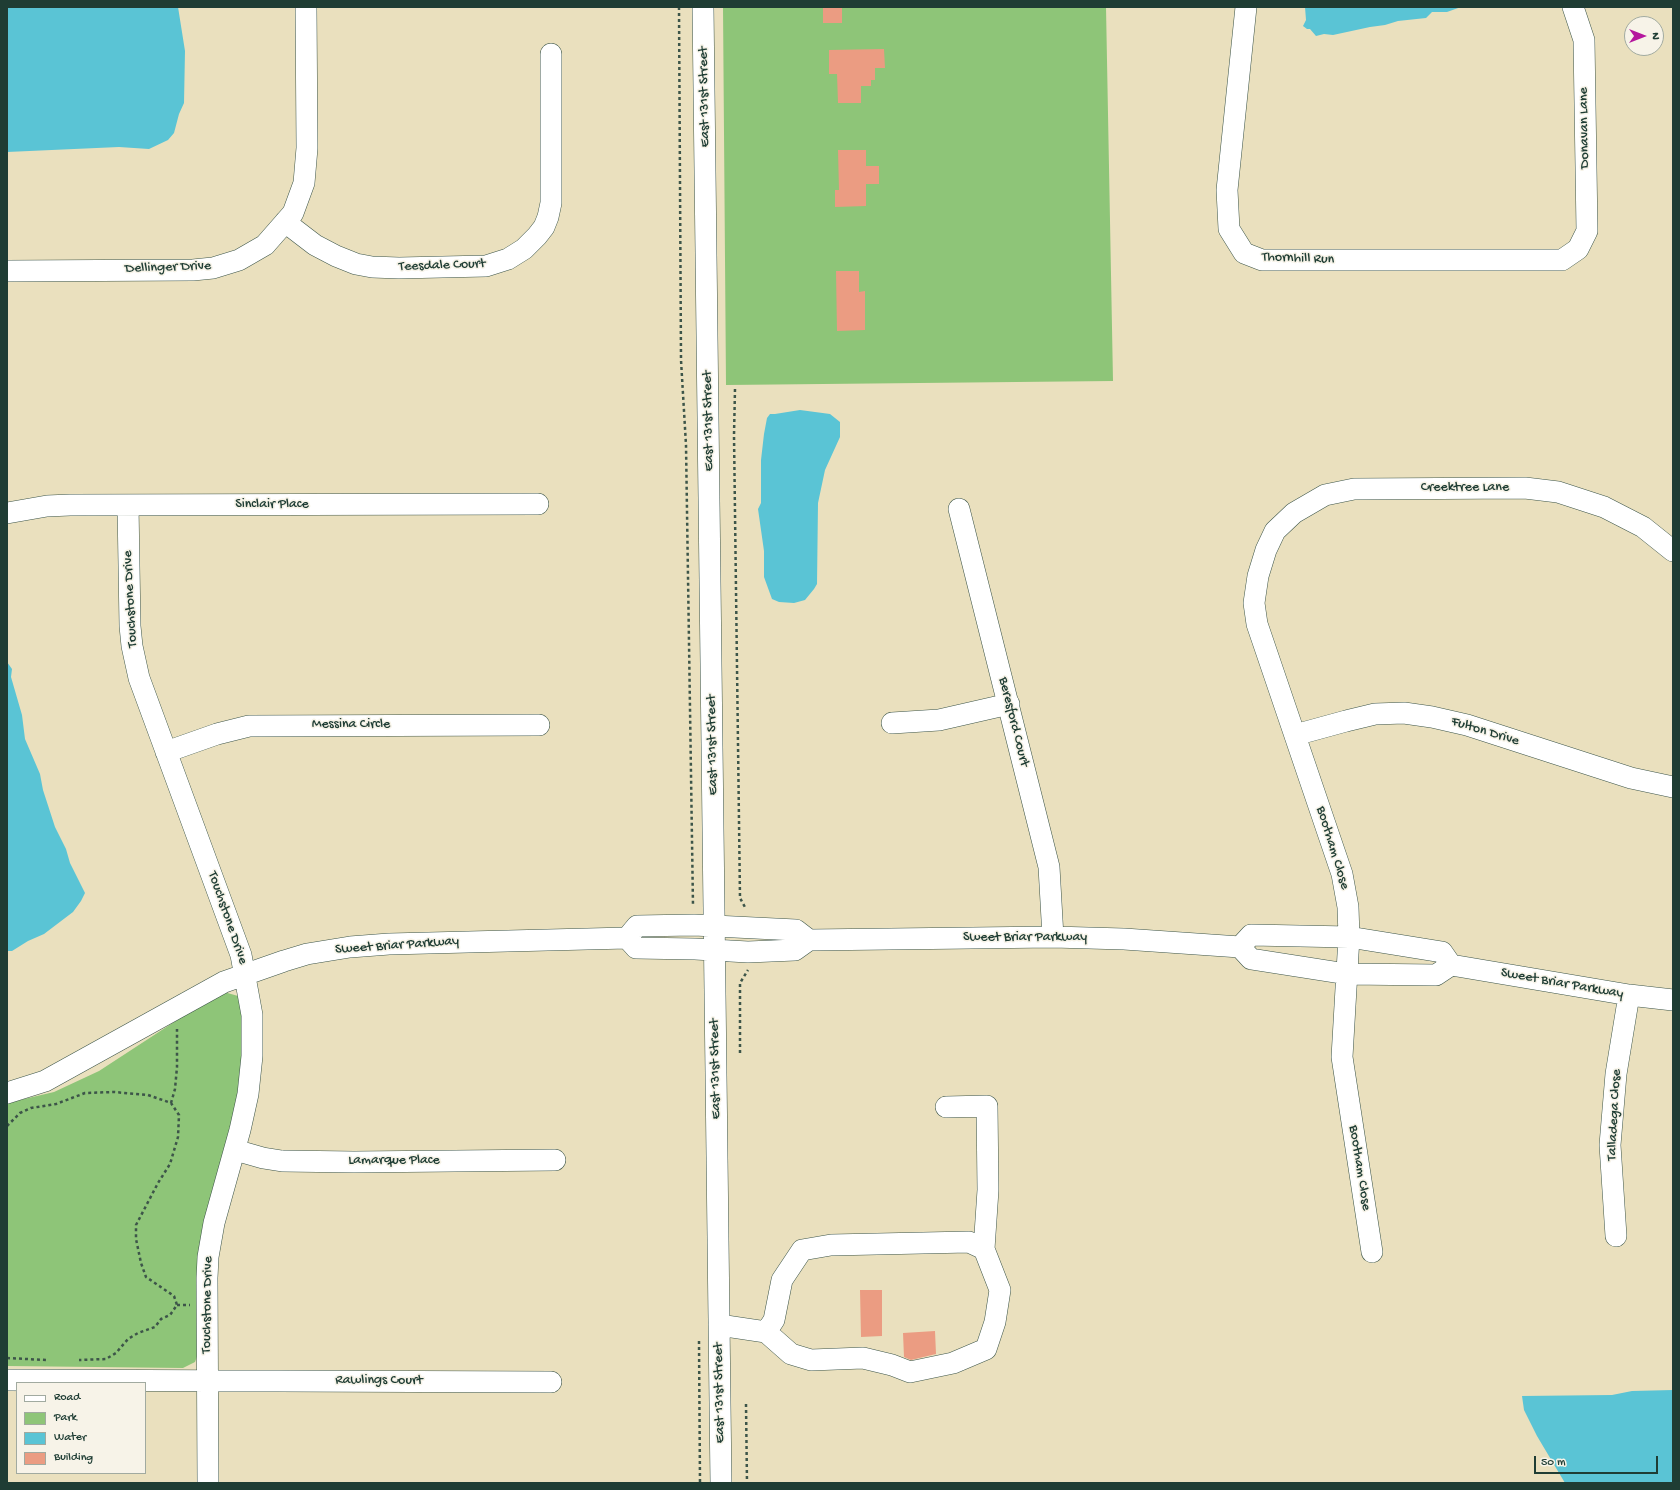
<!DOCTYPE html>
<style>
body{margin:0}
#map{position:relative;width:1680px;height:1490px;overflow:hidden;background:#eae0be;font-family:"Gochi Hand",sans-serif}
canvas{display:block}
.frame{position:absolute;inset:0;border:8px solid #1f3d34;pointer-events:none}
.legend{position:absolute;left:16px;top:1382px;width:130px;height:92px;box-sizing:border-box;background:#f7f3e8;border:1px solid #a1aaa0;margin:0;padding:5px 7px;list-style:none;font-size:12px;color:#1f3d34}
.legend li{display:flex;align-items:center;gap:8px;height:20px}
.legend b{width:20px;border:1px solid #a1aaa0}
.north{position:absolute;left:1624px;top:16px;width:40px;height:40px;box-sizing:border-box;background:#f7f3e8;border:1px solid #a1aaa0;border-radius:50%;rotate:90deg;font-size:11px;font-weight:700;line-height:16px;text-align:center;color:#1f3d34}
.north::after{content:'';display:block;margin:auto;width:14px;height:18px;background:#b5179e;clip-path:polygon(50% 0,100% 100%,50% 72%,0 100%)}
.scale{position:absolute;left:1534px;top:1456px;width:124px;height:18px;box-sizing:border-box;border:2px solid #1f3d34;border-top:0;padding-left:5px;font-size:12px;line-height:14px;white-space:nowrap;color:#1f3d34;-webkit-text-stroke:3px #f7f3e8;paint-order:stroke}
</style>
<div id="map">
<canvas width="1680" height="1490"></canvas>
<div class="frame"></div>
<ul class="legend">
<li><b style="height:5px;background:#fff"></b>Road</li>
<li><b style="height:11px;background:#8ec578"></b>Park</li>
<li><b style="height:11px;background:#5ac4d5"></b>Water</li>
<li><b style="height:11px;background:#eb9c82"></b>Building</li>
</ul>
<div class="north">N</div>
<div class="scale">50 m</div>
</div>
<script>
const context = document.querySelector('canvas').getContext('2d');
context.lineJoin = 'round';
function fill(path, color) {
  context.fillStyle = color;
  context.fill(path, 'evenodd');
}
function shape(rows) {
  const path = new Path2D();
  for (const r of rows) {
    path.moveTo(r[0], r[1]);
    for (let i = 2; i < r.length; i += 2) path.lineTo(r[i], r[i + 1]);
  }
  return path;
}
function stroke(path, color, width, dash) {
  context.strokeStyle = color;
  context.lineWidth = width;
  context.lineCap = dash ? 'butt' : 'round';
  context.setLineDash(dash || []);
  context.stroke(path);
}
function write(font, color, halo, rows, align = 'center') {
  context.font = font + ' "Gochi Hand",sans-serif';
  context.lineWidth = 3;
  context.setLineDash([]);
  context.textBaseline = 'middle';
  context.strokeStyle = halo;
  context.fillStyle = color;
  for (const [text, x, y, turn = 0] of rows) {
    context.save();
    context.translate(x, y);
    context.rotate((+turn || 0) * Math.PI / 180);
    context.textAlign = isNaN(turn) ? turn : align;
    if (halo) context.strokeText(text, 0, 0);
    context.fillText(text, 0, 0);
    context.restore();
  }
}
fill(shape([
 [723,7,1106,7,1113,381,726,385],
 [224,992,238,996,246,1025,237,1111,199,1351,195,1362,183,1368,7,1366,7,1103,54,1092,99,1071,214,996]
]), '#8ec578');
fill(shape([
 [7,7,178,7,185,51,184,103,179,114,174,133,168,140,149,149,119,147,7,152],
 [1305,7,1461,7,1447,12,1432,12,1426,18,1398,21,1385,25,1370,27,1333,35,1324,34,1316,36,1310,29,1307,29,1303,26,1306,20],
 [800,410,830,414,840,422,840,437,825,470,818,503,817,584,814,589,805,600,794,603,779,602,772,599,764,577,764,551,758,509,761,503,761,460,764,434,767,418,770,414,775,414],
 [7,662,12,669,11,677,22,715,25,739,40,774,43,790,55,827,66,849,70,863,85,893,81,901,73,912,44,934,28,941,12,951,7,951],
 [1673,1390,1673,1483,1565,1483,1537,1436,1524,1410,1522,1396,1612,1395,1632,1391]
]), '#5ac4d5');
fill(shape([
 [823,7,842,7,842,23,823,23],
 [884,49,885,68,875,68,875,80,871,80,871,86,861,86,861,103,838,103,837,74,829,74,829,50],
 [838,150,866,150,866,166,879,166,879,184,866,184,866,206,835,207,835,190,839,190],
 [836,271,859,271,859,292,865,291,865,330,837,331],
 [860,1290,882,1290,882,1336,861,1337],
 [935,1331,936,1354,911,1360,904,1357,903,1333]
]), '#eb9c82');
const minor = shape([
 [703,7,721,1483],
 [1246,7,1227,190,1229,229,1244,253,1262,260,1562,260,1578,249,1587,231,1584,40,1573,7],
 [285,222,315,245,336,256,356,264,372,267,399,268,486,266,508,259,524,249,537,236,544,227,548,217,551,203,551,54],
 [7,271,193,270,213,268,239,260,265,245,293,213,304,183,307,148,306,7],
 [128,505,130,626,132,646,139,678,241,955,252,1015,252,1056,248,1094,240,1130,214,1223,208,1257,207,1278,208,1483],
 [959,509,1049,867,1053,937],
 [7,513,47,506,70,505,538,504],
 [892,723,939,720,1009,704],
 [1295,735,1346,721,1375,714,1404,713,1432,717,1467,725,1631,778,1673,787],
 [166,752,217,734,249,726,539,725],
 [627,938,636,948,695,949,748,952,795,950,809,940,1053,937,1124,939,1240,947,1251,959,1347,974,1436,975,1451,965,1629,995,1673,1000],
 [1240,947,1251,935,1349,937,1442,952,1451,965],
 [7,1093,45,1081,224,982,284,961,307,954,350,947,389,944,627,938,637,926,694,925,796,930,809,940],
 [946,1107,987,1106,988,1190,984,1249],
 [235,1150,263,1158,282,1161,354,1162,555,1160],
 [1616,1236,1610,1145,1616,1074,1629,995],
 [1372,1252,1342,1057,1349,937,1348,907,1342,874,1257,624,1254,603,1258,576,1266,550,1275,531,1294,513,1325,495,1354,489,1525,488,1558,492,1604,507,1643,527,1673,551],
 [719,1325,766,1332,791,1354,811,1360,863,1358,892,1365,910,1372,953,1363,986,1349,995,1322,1000,1290,984,1249,969,1242,831,1245,802,1250,782,1280,774,1320,766,1332],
 [7,1380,551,1382]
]);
stroke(minor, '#3d5549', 22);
stroke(shape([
 [679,7,681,360,686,445,693,906],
 [735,389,734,435,740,898,746,909],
 [740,1053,740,983,748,970],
 [171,1103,175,1089,177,1067,177,1029],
 [7,1126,20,1113,31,1108,56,1104,85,1093,114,1092,148,1095,171,1103,179,1115,178,1137,170,1164,158,1183,136,1225,136,1239,141,1263,146,1277,174,1296,177,1305,170,1315,161,1319,155,1327,138,1333,128,1339,116,1353,106,1359,79,1360],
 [177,1305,190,1305],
 [699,1341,700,1483],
 [7,1358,46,1360],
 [746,1404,747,1483]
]), '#3d5549', 2.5, [3, 3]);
stroke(minor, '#fff', 21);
write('14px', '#1f3d34', '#f7f3e8', [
 ["East 131st Street",705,97,-91],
 ["Donavan Lane",1585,128,-91],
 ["Thornhill Run",1298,259,2],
 ["Teesdale Court",442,266,-2],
 ["Dellinger Drive",168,268,-2],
 ["East 131st Street",709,421,-91],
 ["Creektree Lane",1465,488],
 ["Sinclair Place",272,505],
 ["Touchstone Drive",131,599,-93],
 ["Beresford Court",1013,722,76],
 ["Messina Circle",351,725],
 ["Fulton Drive",1485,732,17],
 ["East 131st Street",713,745,-91],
 ["Bootham Close",1332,848,73],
 ["Touchstone Drive",227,918,71],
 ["Sweet Briar Parkway",1025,938],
 ["Sweet Briar Parkway",397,946,-4],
 ["Sweet Briar Parkway",1562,984,10],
 ["East 131st Street",716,1069,-91],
 ["Talladega Close",1615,1115,-87],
 ["Lamarque Place",394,1161],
 ["Bootham Close",1359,1168,81],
 ["Touchstone Drive",208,1305,-89],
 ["Rawlings Court",379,1381],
 ["East 131st Street",720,1393,-91]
]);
</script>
